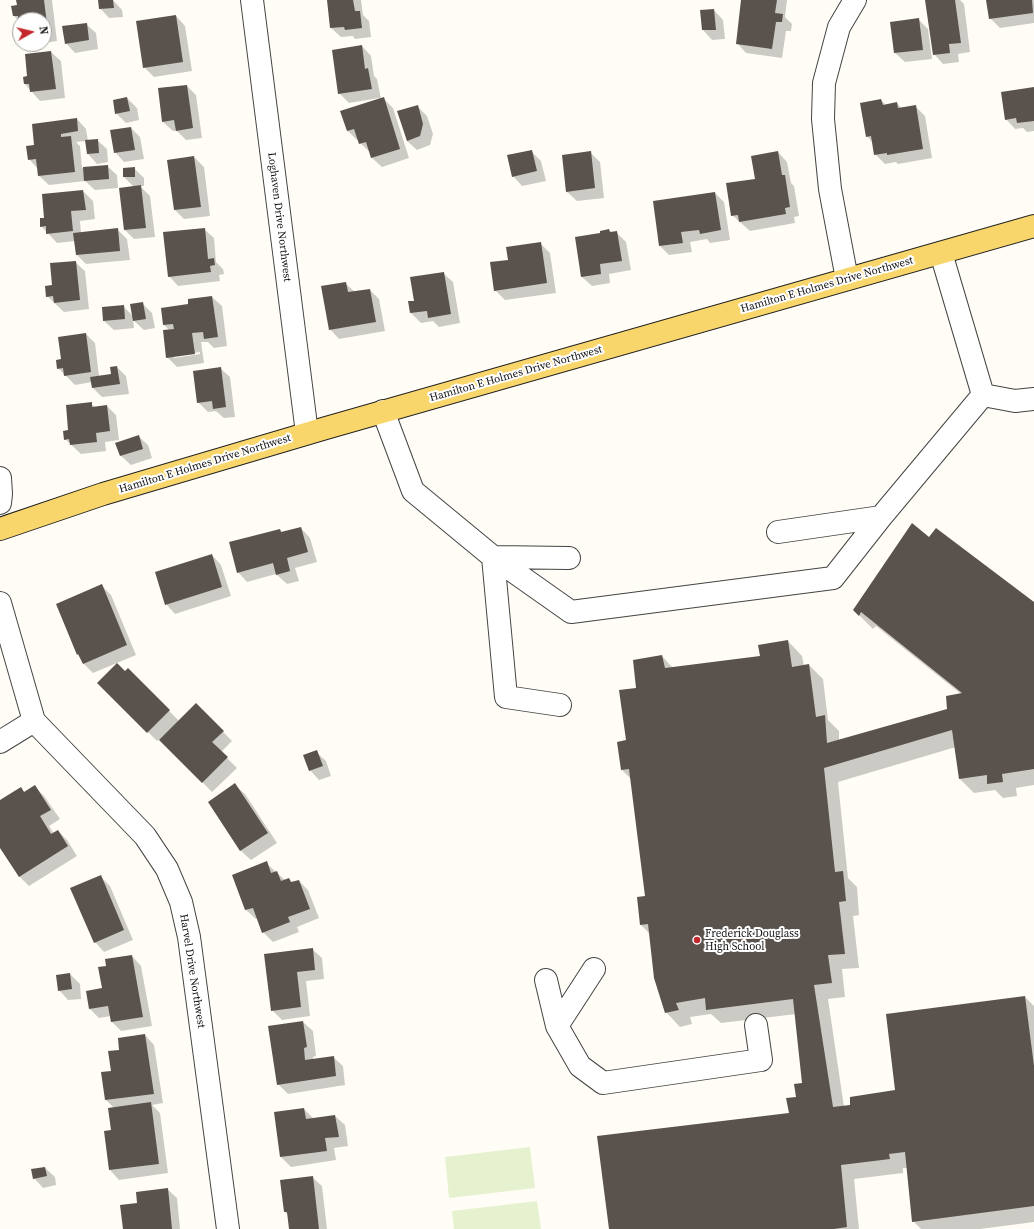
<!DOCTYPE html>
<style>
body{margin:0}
#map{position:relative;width:1034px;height:1229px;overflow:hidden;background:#fffdf5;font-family:"Source Serif 4",serif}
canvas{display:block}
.north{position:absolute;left:12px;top:12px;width:40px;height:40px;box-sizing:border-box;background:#fff;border:1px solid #a0a0a0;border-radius:50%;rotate:82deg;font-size:11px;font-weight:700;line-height:16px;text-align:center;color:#111}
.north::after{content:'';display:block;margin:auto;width:14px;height:18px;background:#c4262e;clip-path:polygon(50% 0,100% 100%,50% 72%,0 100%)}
</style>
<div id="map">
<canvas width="1034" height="1229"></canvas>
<div class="north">N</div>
</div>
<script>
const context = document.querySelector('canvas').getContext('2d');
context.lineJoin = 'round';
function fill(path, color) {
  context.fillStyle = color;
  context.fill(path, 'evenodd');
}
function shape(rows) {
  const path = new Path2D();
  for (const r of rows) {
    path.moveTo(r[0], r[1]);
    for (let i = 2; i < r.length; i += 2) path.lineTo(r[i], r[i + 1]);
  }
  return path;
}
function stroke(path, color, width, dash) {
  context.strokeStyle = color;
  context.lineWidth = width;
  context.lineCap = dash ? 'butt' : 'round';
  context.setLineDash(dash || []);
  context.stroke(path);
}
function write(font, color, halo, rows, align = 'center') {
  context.font = font + ' "Source Serif 4",serif';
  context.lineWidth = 4;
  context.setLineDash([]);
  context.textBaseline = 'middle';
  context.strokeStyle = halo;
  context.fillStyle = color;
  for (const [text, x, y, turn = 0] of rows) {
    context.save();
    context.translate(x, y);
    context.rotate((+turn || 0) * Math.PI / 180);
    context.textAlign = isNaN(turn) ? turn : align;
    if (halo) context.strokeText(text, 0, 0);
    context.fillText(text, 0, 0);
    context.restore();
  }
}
fill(shape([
 [530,1147,535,1188,449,1198,445,1157],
 [537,1201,541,1229,454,1229,452,1211]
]), '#e6f2cf');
fill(shape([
 [17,0,52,0,57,41,44,43,44,20,20,20,20,22,14,16,18,6],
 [113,0,122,10,123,17,109,18,100,8],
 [328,0,361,0,363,15,369,21,371,37,355,39,353,36,341,37,331,28],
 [742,0,787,0,785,17,792,24,791,31,786,31,782,58,746,53,737,43],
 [926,0,960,0,964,4,970,52,958,54,959,62,943,64,934,54],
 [987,0,1034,0,1034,23,1000,28,990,18],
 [714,10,723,20,725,39,712,40,703,30,701,11],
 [176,16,185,26,192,71,154,77,144,67],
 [918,19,928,29,932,59,905,62,895,53,892,23],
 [86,24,96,33,98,49,75,53,66,43],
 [362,46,371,56,374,76,377,79,381,99,383,98,393,108,409,158,382,167,372,158,370,152,360,143,359,139,357,140,347,130,380,100,379,98,349,103,339,93],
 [51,52,61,61,65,98,40,101,25,84,28,77],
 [187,86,196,95,202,138,186,140,177,131,173,131,163,122],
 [1034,88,1034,131,1027,132,1023,128,1015,129,1006,119],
 [127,98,137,108,139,120,126,123,116,113],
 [881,100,886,105,897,103,902,109,915,106,925,116,932,158,898,164,896,162,885,164,875,154,873,143,867,136],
 [417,106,427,116,433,134,430,145,417,150,407,141],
 [77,119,86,129,88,141,97,140,107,149,108,162,97,164,88,154,86,141,76,142,80,146,82,168,107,166,117,175,118,188,95,190,85,181,49,185,39,176,38,169,29,159,35,146],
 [131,128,140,137,144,159,124,162,115,152],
 [531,151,541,161,546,181,522,186,513,176],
 [590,152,600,162,604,198,577,201,567,192],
 [778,152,787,162,791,183,794,186,799,216,794,217,795,223,750,231,732,215,756,179],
 [194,157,204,167,210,216,184,219,175,210],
 [134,168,144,178,144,186,140,186,150,196,155,237,134,239,125,230,134,187,124,177],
 [83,191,93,201,95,219,80,221,81,233,118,230,127,239,130,260,86,264,77,255,75,241,57,243,41,226],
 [715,193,724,202,730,240,710,243,707,239,690,242,692,252,669,255,660,246],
 [204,229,214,238,216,262,223,269,224,274,219,275,220,281,178,286,169,276],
 [609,230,612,233,616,232,626,242,631,270,609,274,610,283,592,286,582,277,576,238,601,234],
 [540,243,550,253,556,293,505,300,495,290],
 [75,262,85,271,89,309,64,312,47,296,53,286],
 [443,273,453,282,460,323,439,327,433,321,421,323,411,313,409,302,415,301],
 [345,283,355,292,370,290,379,299,385,331,339,339,330,329],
 [212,297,222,306,227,346,214,348,208,342,201,342,204,363,177,367,167,357,169,330,164,325,189,305],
 [200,352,200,354,174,358,174,356],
 [142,303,152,313,155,328,144,330,133,320,134,328,114,330,104,321,123,306,133,316],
 [86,334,95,343,99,376,112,375,117,367,126,376,129,394,102,397,93,388,92,382,75,385,58,368,62,360],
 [220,368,230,377,235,417,224,418,216,411,208,412,198,402],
 [91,404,95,407,107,406,116,415,119,440,105,442,106,451,81,454,65,439,69,431],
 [138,436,148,445,152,458,131,465,121,456,116,443],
 [301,528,310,538,317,562,295,568,299,581,287,584,276,574,247,582,238,572,280,530,283,533],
 [930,538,1034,604,1034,785,1016,788,1017,796,1003,798,995,790,974,793,960,779,956,747,838,782,848,878,857,887,859,915,853,916,859,968,842,969,845,997,828,999,844,1107,851,1106,896,1091,1025,997,1034,1006,1034,1222,980,1229,921,1229,913,1221,908,1168,903,1168,903,1173,854,1179,859,1229,610,1229,790,1114,803,1084,796,1014,721,1023,711,1014,690,1017,692,1024,680,1027,666,1012,650,934,641,925,647,896,631,779,622,770,637,689,662,656,673,668,761,657,788,641,802,656,804,666,809,665,823,679,828,720,839,731,839,741,948,710,961,694,876,626,873,629,854,610],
 [212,555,221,565,231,596,175,614,166,604],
 [102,586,111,595,136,655,93,673,83,663],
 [128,669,179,721,196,704,232,741,221,752,237,768,212,792,160,739,157,741,99,683,125,672],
 [316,752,326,761,331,776,319,780,310,770],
 [235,785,245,794,277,843,251,860,241,851,209,802],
 [35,787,44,796,60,819,49,826,54,834,58,831,67,840,77,856,29,886,19,876,0,846,0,801,21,788,25,793],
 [266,863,285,880,289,879,292,883,299,881,308,890,319,918,297,927,299,932,273,942,263,932,258,918,256,919,246,910,233,875],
 [100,876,110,886,133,940,104,952,95,942],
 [312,949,322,958,324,979,306,981,310,1016,282,1020,272,1010,265,955],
 [132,956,141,966,152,1026,121,1031,112,1022,111,1016,99,1018,90,1009,103,989,107,967],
 [70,974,80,984,81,999,68,1000,59,990],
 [303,1022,313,1031,316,1056,313,1057,313,1060,333,1057,343,1066,345,1085,288,1094,278,1084],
 [145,1035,154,1045,163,1103,152,1105,160,1113,168,1173,119,1180,110,1170,105,1132,112,1131,114,1108,106,1100,112,1071,120,1051],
 [304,1109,314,1119,335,1116,345,1125,348,1146,334,1148,336,1160,291,1167,281,1157,275,1113],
 [45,1168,55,1177,56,1185,43,1188,34,1178],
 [312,1177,322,1186,327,1229,290,1229,288,1215,285,1212],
 [167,1189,177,1198,180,1229,124,1229,138,1204]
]), '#0003');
fill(shape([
 [16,0,44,0,48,32,44,32,44,20,20,20,19,23,18,16,13,16,11,6,17,5],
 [98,0,113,0,114,8,99,9],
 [327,0,353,0,355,11,360,11,362,28,345,30,344,27,330,28],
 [741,0,777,0,775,13,783,14,782,22,776,22,772,49,736,44],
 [925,0,955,0,961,43,949,44,950,53,933,55],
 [986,0,1032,0,1033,13,989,19],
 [714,9,716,30,702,30,700,10],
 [176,15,183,62,143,68,136,21],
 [919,18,923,50,894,53,890,22],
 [87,23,89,40,65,44,62,26],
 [362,45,365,69,368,68,372,89,338,94,332,50],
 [51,51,56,89,30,92,29,84,24,84,23,77,27,76,25,54],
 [187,85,193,128,176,131,174,120,162,122,158,88],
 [1034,87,1034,121,1017,123,1016,118,1005,120,1001,92],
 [127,97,130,111,115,114,113,100],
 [384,97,400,149,371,158,366,142,359,144,354,129,347,131,340,111],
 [881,99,883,105,897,102,898,108,916,105,923,149,887,155,887,153,874,155,871,136,866,137,860,103],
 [418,105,423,124,420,136,407,141,397,111],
 [77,118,78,131,61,134,61,137,71,136,75,172,38,176,36,159,28,160,26,146,34,145,32,124],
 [131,127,135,150,114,153,110,130],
 [98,139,99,153,87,154,85,140],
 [532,150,537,171,512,177,507,155],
 [591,151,595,188,566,192,562,155],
 [778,151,782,175,785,175,790,207,785,208,786,214,739,222,738,215,731,216,726,183,755,179,751,156],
 [194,156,201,207,174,210,167,160],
 [108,165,109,179,84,181,83,167],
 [135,167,135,177,123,177,123,168],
 [141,185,146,228,124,230,119,188],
 [83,190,86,210,71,211,73,231,46,234,46,226,40,227,40,218,44,218,42,194],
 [715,192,721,230,700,234,699,230,681,232,683,243,659,246,653,201],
 [118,228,120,251,76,255,73,233],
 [205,228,208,259,214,258,215,265,210,266,211,272,168,277,163,232],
 [609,229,610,232,617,231,622,261,600,264,601,274,581,277,575,237,600,233,600,231],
 [541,242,547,283,494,291,490,262,508,260,506,247],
 [76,261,80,300,54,303,53,296,46,297,45,286,52,285,50,263],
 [444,272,451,314,428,318,427,311,410,313,408,301,414,301,410,277],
 [346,282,348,292,370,289,376,322,329,330,321,286],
 [212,296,218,337,204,339,203,332,192,333,195,354,166,358,163,330,174,329,173,324,163,325,161,308,188,304,188,299],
 [143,302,146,319,133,321,130,304],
 [124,305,125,319,103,321,102,307],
 [86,333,91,372,64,376,63,368,57,369,56,360,61,359,58,337],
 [117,366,120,384,92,388,90,377,111,374,110,367],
 [221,367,226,407,213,409,212,401,197,403,193,371],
 [92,402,92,407,107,405,110,431,96,433,97,442,70,445,69,439,64,440,63,431,68,430,66,405],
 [139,435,143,449,120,456,115,443],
 [912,523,929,537,936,528,1034,602,1034,769,1002,774,1003,782,987,784,987,775,959,779,952,730,824,768,835,872,843,871,846,901,839,902,845,954,828,955,832,983,814,985,833,1107,850,1105,850,1097,895,1090,886,1014,1025,996,1034,1066,1034,1206,912,1222,905,1152,889,1154,890,1159,841,1165,847,1227,834,1229,609,1229,597,1136,789,1113,786,1098,796,1097,794,1084,802,1083,793,999,706,1010,705,998,676,1003,679,1010,665,1013,654,978,648,924,640,925,637,897,645,896,629,769,621,770,617,742,626,740,619,690,636,688,633,660,662,655,665,668,760,656,758,645,788,640,792,667,809,664,816,717,825,715,827,743,947,709,946,696,962,693,861,612,859,616,853,610],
 [301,527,308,552,287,558,290,571,276,575,273,563,237,573,229,542,280,529,281,532],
 [212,554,222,587,165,605,155,572],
 [102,584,127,645,83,664,78,654,77,655,56,604],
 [117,663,125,671,128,668,170,710,147,733,97,683],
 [196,703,224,731,212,742,228,757,202,783,159,740],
 [317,750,323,766,309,771,303,755],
 [235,783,268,833,240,851,208,802],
 [35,785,51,810,40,816,51,834,58,830,68,846,19,877,0,848,0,800,21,787,24,792],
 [267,861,271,873,277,871,281,881,289,878,291,882,299,880,310,909,288,917,290,922,262,933,253,908,245,910,232,875],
 [101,875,124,930,94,943,70,888],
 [313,948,315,970,297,972,301,1007,271,1011,264,954],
 [132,955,143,1017,111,1022,108,1006,89,1009,86,991,102,988,98,967,106,966,105,959],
 [70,973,72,989,58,991,56,975],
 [303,1021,307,1047,304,1048,305,1060,334,1056,336,1076,277,1085,268,1026],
 [145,1034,154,1094,105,1100,101,1072,111,1071,108,1051,119,1050,118,1038],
 [151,1102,159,1164,109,1170,104,1131,111,1130,108,1108],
 [304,1108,306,1119,335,1115,339,1137,325,1138,327,1151,280,1157,274,1112],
 [45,1167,47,1176,33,1179,31,1169],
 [313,1176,319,1229,289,1229,287,1212,284,1212,280,1180],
 [168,1188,172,1229,123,1229,120,1205,137,1203,136,1192]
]), '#5a524d');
const minor = shape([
 [252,0,307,433],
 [847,279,830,189,823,119,824,83,839,27,855,0],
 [983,395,1015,401,1034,399],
 [383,411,413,491,493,557,571,612,833,578,881,517,983,395,941,253],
 [0,478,1,494,0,503],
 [778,532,881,517],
 [493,557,506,697,560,705],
 [493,557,569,558],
 [0,603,34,721,145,836,167,869,181,902,189,937,228,1229],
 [0,742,34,721],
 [546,980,557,1026,580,1066,603,1083,761,1060,756,1025],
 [557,1026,594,969]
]);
const major = shape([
 [0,529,103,494,326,428,1034,226]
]);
stroke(minor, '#444', 24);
stroke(major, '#222', 24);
stroke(minor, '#fff', 22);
stroke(major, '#f9d66b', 22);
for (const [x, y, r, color] of [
 [697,940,4,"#c4262e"]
]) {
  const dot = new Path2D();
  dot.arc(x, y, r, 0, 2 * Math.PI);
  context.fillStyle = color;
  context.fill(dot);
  stroke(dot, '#fff', 1.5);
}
write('11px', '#111', '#fff', [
 ["Loghaven Drive Northwest",279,217,83],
 ["Hamilton E Holmes Drive Northwest",827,285,-16],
 ["Hamilton E Holmes Drive Northwest",516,374,-16],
 ["Hamilton E Holmes Drive Northwest",205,464,-17],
 ["Harvel Drive Northwest",192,971,81]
]);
write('11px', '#111', '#fff', [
 ["Frederick Douglass",705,934],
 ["High School",705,947]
], 'left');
</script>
